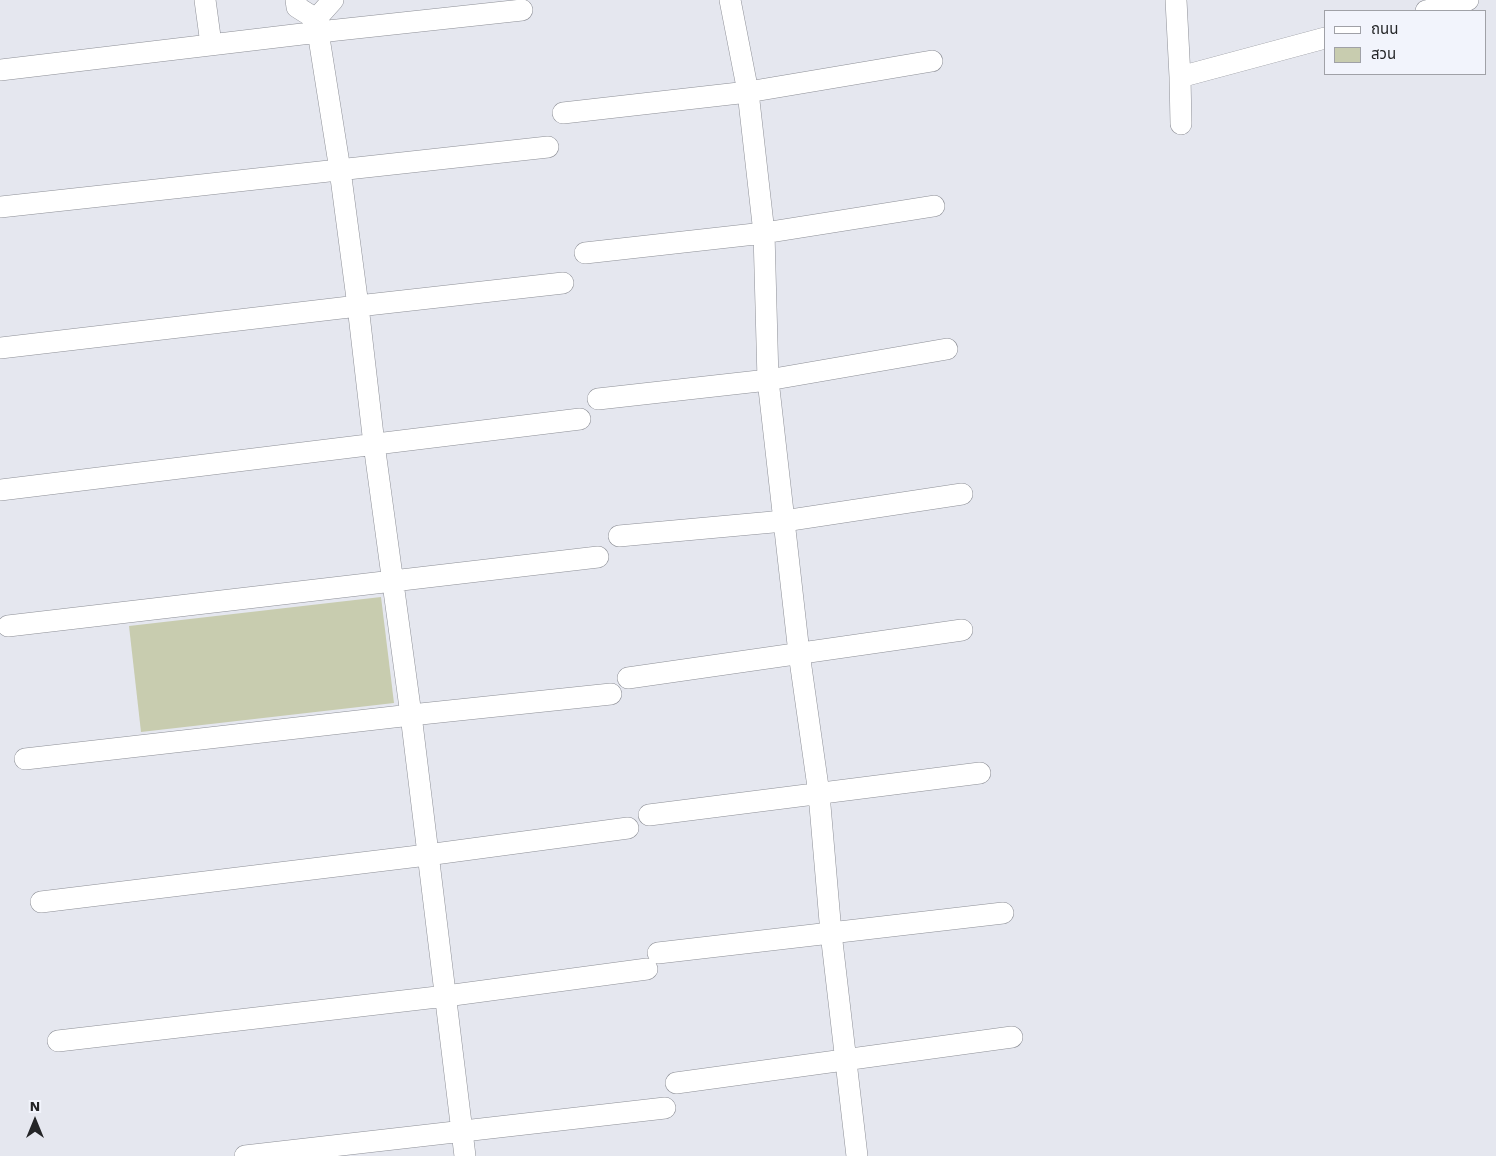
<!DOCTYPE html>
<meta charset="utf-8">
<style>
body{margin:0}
#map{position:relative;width:1496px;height:1156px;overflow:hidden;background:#e5e7ef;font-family:"Work Sans","Noto Sans Thai",sans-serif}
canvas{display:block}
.legend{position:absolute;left:1324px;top:10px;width:162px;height:65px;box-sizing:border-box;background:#f2f4fc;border:1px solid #a0a1a7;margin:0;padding:6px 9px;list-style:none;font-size:15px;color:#242527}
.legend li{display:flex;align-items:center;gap:10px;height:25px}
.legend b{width:25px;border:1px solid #a0a1a7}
.north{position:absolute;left:10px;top:1096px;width:50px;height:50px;-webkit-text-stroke:4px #f2f4fc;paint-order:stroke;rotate:0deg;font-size:14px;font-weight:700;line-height:20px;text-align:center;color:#242527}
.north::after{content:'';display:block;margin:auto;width:18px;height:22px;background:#242527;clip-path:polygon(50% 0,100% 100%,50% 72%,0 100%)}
</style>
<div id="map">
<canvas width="1496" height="1156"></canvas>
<ul class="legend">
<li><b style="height:6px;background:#fff"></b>ถนน</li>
<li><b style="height:14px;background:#c8ccaf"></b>สวน</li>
</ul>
<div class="north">N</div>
</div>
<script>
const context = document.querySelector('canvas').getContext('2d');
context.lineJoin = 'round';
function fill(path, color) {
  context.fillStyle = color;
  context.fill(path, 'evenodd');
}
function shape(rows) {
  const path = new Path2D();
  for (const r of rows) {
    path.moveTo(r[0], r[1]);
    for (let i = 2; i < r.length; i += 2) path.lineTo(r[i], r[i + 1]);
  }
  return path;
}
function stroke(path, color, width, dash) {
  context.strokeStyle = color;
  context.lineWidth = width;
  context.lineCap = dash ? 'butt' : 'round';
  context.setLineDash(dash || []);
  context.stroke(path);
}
fill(shape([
 [381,597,394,703,141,732,129,626]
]), '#c8ccaf');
const minor = shape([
 [205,0,211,44],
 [296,0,297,7,316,19,340,170,358,306,374,444,411,715,465,1156],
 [730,0,748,92,764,233,768,380,799,653,819,794,831,933,857,1156],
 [1176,0,1180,77,1325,38],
 [1426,11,1468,0],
 [316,19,333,0],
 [0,70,319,32,522,10],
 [1180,77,1181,124],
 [563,113,748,92,932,61],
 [0,207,548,147],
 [585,253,764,233,934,206],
 [0,348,358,306,563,283],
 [598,399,768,380,947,349],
 [0,490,580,419],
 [619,536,784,521,962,494],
 [8,626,598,557],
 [628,678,962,630],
 [25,759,411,715,611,694],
 [649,815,980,773],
 [41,902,427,855,628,828],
 [658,953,1003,913],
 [58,1041,446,996,647,969],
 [676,1083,1012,1037],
 [245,1156,665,1108]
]);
stroke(minor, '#8d8f96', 22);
stroke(minor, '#fff', 21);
</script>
